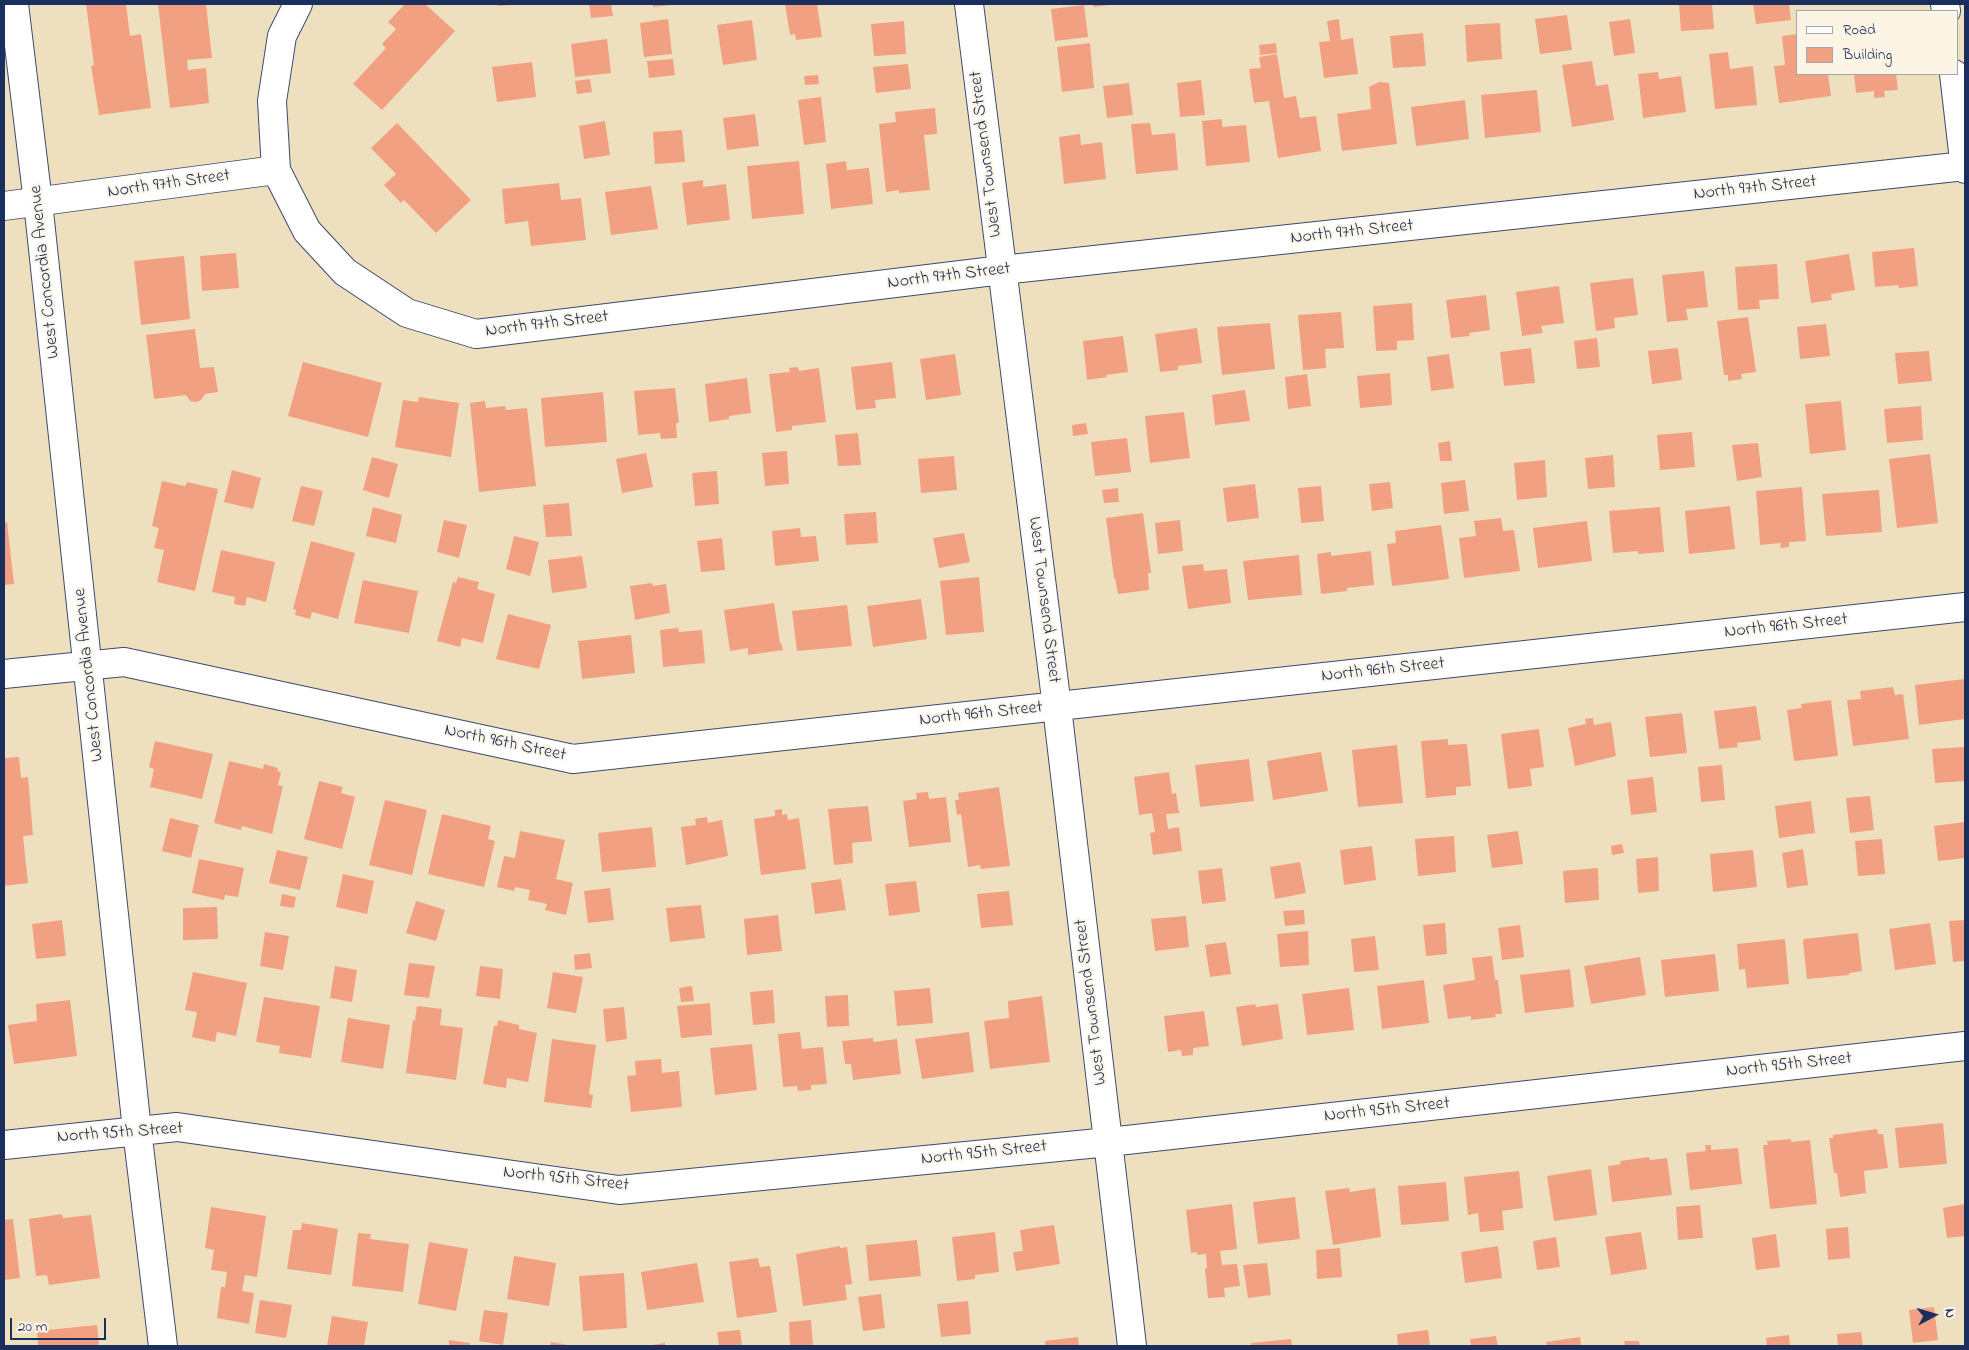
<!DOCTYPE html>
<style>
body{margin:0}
#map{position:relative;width:1969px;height:1350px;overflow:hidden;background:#eee0bf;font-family:"Indie Flower",sans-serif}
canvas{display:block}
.frame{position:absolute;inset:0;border:5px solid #1b2f5e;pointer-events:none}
.legend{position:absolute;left:1796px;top:10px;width:162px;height:65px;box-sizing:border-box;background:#fcf5e5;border:1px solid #a2a6af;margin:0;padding:6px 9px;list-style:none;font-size:15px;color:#1b2f5e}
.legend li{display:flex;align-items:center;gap:10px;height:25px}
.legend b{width:25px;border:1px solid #a2a6af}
.north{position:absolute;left:1909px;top:1290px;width:50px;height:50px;-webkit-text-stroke:4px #fcf5e5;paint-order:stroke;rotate:84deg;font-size:14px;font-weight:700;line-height:20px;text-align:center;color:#1b2f5e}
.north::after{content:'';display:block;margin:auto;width:18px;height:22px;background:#1b2f5e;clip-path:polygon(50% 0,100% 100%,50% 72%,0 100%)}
.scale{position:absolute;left:10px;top:1318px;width:96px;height:22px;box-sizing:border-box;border:2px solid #1b2f5e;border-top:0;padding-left:6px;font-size:15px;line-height:18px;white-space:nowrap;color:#1b2f5e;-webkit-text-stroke:4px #fcf5e5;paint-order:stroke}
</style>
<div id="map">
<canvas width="1969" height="1350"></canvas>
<div class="frame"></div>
<ul class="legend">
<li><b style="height:6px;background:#fff"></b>Road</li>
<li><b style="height:14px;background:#f2a082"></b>Building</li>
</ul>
<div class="north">N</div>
<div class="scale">20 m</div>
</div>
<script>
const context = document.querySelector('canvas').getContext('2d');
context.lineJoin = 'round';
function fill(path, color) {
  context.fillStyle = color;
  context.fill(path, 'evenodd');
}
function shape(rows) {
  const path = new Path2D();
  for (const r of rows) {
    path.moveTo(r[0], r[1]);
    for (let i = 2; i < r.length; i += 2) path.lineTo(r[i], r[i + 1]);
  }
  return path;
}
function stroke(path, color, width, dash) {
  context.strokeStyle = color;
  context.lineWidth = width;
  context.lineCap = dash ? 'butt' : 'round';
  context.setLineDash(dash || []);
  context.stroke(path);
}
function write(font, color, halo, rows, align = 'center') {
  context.font = font + ' "Indie Flower",sans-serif';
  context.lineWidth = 4;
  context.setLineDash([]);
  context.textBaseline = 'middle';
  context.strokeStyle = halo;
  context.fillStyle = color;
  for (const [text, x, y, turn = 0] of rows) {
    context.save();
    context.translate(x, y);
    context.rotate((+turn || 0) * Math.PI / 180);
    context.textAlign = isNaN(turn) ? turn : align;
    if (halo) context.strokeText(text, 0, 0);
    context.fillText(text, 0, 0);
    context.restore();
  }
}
fill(shape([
 [86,4,126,4,130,36,141,34,151,108,99,115,91,66,94,65],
 [158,4,206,4,212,58,187,60,188,70,206,68,209,103,170,108],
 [405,4,425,4,455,31,382,110,353,84,386,48,382,44,396,29,388,22],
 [498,4,511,4,511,5,498,6],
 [589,4,611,4,613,16,591,18],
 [653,4,671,4,671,5,653,7],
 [785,4,817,4,822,37,796,40,795,34,790,35],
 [1093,4,1110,4,1110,5,1094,7],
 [1679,4,1712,4,1714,29,1681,31],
 [1753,4,1789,4,1791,20,1756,24],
 [1084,5,1088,37,1055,41,1051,9],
 [1567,15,1572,50,1540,54,1535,19],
 [668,19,672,54,644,57,640,23],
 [1339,19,1341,40,1353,38,1358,74,1324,78,1319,42,1330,41,1327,21],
 [1630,19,1635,53,1614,56,1609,22],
 [752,20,757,60,723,65,717,25],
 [904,21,906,54,874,56,871,24],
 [1500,23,1502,59,1467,62,1465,25],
 [1423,33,1426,66,1393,68,1390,36],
 [1798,34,1798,74,1828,74,1831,96,1779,103,1774,66,1785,65,1782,36],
 [607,39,611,73,575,77,571,44],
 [1090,43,1094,88,1062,92,1057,47],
 [1276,43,1277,53,1260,55,1259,45],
 [1728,52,1730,69,1753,66,1757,105,1715,109,1709,54],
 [1277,54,1284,98,1296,96,1300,118,1316,116,1321,151,1278,158,1269,101,1254,103,1249,69,1261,68,1259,57],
 [673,59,675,75,649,78,647,61],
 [1592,61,1596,86,1608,84,1614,120,1572,127,1562,65],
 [532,62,536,97,497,102,492,67],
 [908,64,911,89,876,93,873,67],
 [1658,72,1659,79,1681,76,1686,112,1643,118,1638,74],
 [1854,74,1896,74,1898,90,1884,91,1885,97,1874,98,1874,91,1856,93],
 [818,75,819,84,805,85,804,76],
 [590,79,592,92,577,94,575,81],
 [1201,80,1205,115,1180,117,1177,83],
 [1379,82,1389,83,1397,144,1342,151,1337,114,1371,109,1369,87],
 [1129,83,1133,115,1107,118,1103,86],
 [1537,90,1541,132,1485,138,1481,95],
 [821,97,826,142,804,145,798,100],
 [1465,100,1469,139,1416,146,1411,107],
 [935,108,937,134,924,135,930,190,899,193,899,190,886,192,879,124,896,122,895,112],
 [755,114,759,146,727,150,723,118],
 [1222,119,1222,127,1246,125,1250,162,1206,166,1202,121],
 [605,121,610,155,584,159,579,126],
 [397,123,471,200,436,233,404,200,401,203,384,185,396,174,371,148],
 [1150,123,1152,135,1175,133,1178,170,1136,174,1131,124],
 [682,130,685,162,655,164,653,132],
 [1080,134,1081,145,1102,142,1106,179,1064,184,1059,137],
 [799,161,804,214,752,219,747,166],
 [846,161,847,170,869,168,873,204,831,209,826,164],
 [703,180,703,187,726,184,730,220,687,225,682,183],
 [559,183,561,200,581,198,586,240,531,246,528,221,505,224,502,189],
 [651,186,658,229,611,235,605,192],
 [1914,248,1918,286,1899,288,1898,285,1875,287,1872,252],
 [236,253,239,288,202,291,200,256],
 [1849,254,1855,290,1831,294,1832,300,1811,303,1805,261],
 [184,256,190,319,141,325,134,261],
 [1777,264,1779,299,1759,300,1760,309,1738,310,1735,267],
 [1704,271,1708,307,1686,309,1688,320,1667,322,1662,275],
 [1633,278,1638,315,1614,318,1615,328,1596,331,1590,283],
 [1559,286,1564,323,1541,326,1543,333,1522,336,1516,292],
 [1486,295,1490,330,1469,333,1470,336,1451,338,1446,300],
 [1412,303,1414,340,1397,341,1397,350,1376,351,1373,306],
 [1341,312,1344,348,1325,349,1326,368,1303,370,1298,315],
 [1748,317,1756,372,1741,374,1742,379,1728,381,1728,375,1724,375,1717,321],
 [1270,323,1275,369,1222,375,1217,327],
 [1826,324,1830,356,1800,359,1797,327],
 [1197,328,1202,363,1178,366,1178,370,1160,372,1155,334],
 [195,329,200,368,214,367,218,392,205,394,201,400,196,402,190,401,186,395,154,399,146,335],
 [1123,336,1128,372,1106,375,1107,377,1087,380,1083,341],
 [1597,338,1600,367,1577,369,1574,341],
 [1531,348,1535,383,1504,386,1500,352],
 [1678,348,1682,380,1652,384,1648,351],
 [1929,351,1932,381,1898,384,1895,353],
 [955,354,961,395,926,400,920,359],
 [1449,354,1454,388,1431,391,1427,357],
 [303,362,382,383,368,437,288,416],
 [892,362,896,398,875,400,876,408,856,410,851,367],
 [798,367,799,371,819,368,826,422,792,426,792,430,776,432,769,374,790,372,789,368],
 [1390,373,1392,405,1360,408,1357,376],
 [1307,374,1311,406,1288,409,1285,377],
 [747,378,751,413,729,416,729,419,709,422,705,384],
 [675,388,679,423,676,423,677,438,661,439,660,433,638,435,634,391],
 [1245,390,1250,421,1215,425,1212,395],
 [603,392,607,442,545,447,541,398],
 [419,397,459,403,451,457,395,447,403,400,418,402],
 [485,401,486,408,505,406,506,410,527,408,536,486,479,492,470,403],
 [1841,401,1846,450,1810,454,1805,404],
 [1921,406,1923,440,1887,443,1884,409],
 [1184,412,1190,458,1150,463,1145,416],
 [1086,423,1088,434,1073,436,1072,425],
 [1692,432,1695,467,1660,470,1657,435],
 [858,433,861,465,838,466,835,435],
 [1127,438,1131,472,1095,476,1091,442],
 [1450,441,1452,461,1440,461,1438,443],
 [1758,443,1762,477,1737,481,1732,445],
 [787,451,789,484,765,486,762,453],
 [646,453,653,487,622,493,616,459],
 [1930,454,1938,523,1897,528,1889,459],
 [1613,455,1615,487,1588,489,1585,458],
 [954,456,957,490,921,493,918,459],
 [372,457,398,464,389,498,363,490],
 [1545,460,1547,497,1517,500,1514,463],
 [232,470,261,478,253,509,224,502],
 [717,471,719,504,695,506,692,473],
 [1465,480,1469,511,1444,514,1441,483],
 [162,481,185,486,187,482,218,489,195,591,157,582,164,550,154,548,159,528,152,526],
 [1390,482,1393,508,1372,511,1369,484],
 [1255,484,1259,518,1227,522,1223,488],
 [301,486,323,491,314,526,292,521],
 [1321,486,1324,521,1301,523,1298,488],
 [1802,487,1806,541,1789,542,1789,547,1780,548,1781,543,1760,545,1756,491],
 [1118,488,1119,502,1104,503,1102,490],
 [1879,490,1882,532,1826,536,1822,494],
 [569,503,572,536,546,537,543,505],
 [1730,506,1735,549,1689,554,1685,511],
 [373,507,402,515,396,543,366,536],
 [1660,507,1664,552,1638,554,1638,551,1613,553,1609,511],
 [876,512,878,543,846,545,844,514],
 [1143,513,1151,573,1148,573,1149,590,1118,594,1115,578,1114,578,1106,518],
 [1501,518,1503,531,1514,530,1520,571,1464,578,1459,538,1476,536,1474,521],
 [444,520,467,525,459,558,437,552],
 [1180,520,1183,551,1158,554,1155,523],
 [1587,521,1592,561,1538,568,1533,528],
 [7,522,14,584,4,585,4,523],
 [1441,525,1449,579,1392,586,1387,544,1396,543,1395,531],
 [800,528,801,537,816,536,819,561,775,566,772,531],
 [964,533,970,562,939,568,933,538],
 [514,536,539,542,530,576,506,569],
 [722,538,725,570,701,572,697,541],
 [311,541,355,553,338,619,312,612,310,619,295,615,296,610,293,609],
 [221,550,275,562,266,602,247,597,245,606,234,604,235,597,212,592],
 [1371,551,1374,585,1347,588,1347,591,1321,594,1317,554,1331,552,1331,556],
 [1299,555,1302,595,1248,600,1243,561],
 [582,556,587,588,552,593,548,560],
 [1203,564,1204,571,1227,569,1231,603,1188,609,1182,566],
 [458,577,479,582,477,589,495,594,483,643,462,638,460,647,437,641,453,582,456,583],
 [979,577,984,632,946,635,940,581],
 [363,580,418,591,409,633,354,623],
 [652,583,653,586,666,584,670,613,635,620,630,586],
 [921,599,927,639,873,647,867,606],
 [774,603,780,643,781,643,783,650,748,655,748,648,730,651,724,610],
 [847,605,852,646,797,651,792,611],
 [508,614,551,625,539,669,496,659],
 [678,628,679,632,702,630,705,663,663,667,660,630],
 [631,635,635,673,582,679,578,641],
 [1965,679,1965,719,1919,725,1915,685],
 [1893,687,1895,695,1903,694,1909,739,1853,746,1847,700,1861,699,1860,691],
 [1831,700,1838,756,1794,761,1787,710,1802,708,1801,704],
 [1756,706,1761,740,1737,743,1738,747,1719,749,1714,711],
 [1682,713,1687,753,1650,757,1645,717],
 [1593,718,1594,725,1611,722,1616,756,1575,766,1568,728,1586,724,1585,719],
 [1539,729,1544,767,1530,769,1532,786,1508,789,1501,734],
 [1448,739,1448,745,1467,744,1471,786,1456,787,1456,795,1426,798,1421,741],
 [155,741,213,754,202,799,150,787,154,769,149,767],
 [1397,745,1403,803,1358,807,1352,750],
 [1965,747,1965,781,1935,783,1932,749],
 [1321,752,1328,791,1273,800,1267,761],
 [19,757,21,778,28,777,33,835,23,836,28,883,4,886,4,758],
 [1249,759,1254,801,1200,807,1195,765],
 [229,761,263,769,264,764,278,768,277,771,281,772,278,785,283,786,272,834,242,826,241,830,214,823],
 [1722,765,1725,800,1701,802,1698,767],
 [1169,772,1172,794,1176,793,1179,813,1166,814,1168,829,1179,827,1182,851,1153,855,1150,833,1155,832,1152,813,1139,815,1134,777],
 [1653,777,1657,812,1631,815,1627,780],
 [319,781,343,787,341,793,355,797,342,849,304,839],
 [999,787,1010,866,981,869,980,865,968,867,961,814,957,815,955,800,959,800,958,793],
 [928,792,929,799,946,797,951,842,909,847,903,801,917,799,916,793],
 [1870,796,1874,830,1850,833,1846,798],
 [385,800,427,810,412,875,369,865],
 [1811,801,1815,833,1779,838,1775,806],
 [868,806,872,841,852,843,853,863,834,865,828,809],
 [782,809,782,815,787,814,788,820,799,818,806,869,761,875,754,819,775,816,775,810],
 [442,814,491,826,488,839,495,841,484,887,428,874],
 [707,817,708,823,722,820,728,856,686,865,681,827,696,825,695,819],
 [170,818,199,825,191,858,162,851],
 [1965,822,1965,858,1938,861,1934,826],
 [652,827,656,867,602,872,598,833],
 [520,831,565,840,556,879,573,883,566,915,545,910,547,904,528,900,530,890,515,887,514,891,497,887,504,856,515,858],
 [1518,831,1523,864,1492,868,1487,835],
 [1454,836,1456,872,1418,876,1415,839],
 [1882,839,1885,874,1858,876,1855,841],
 [1622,844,1624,853,1612,855,1611,846],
 [1372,846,1376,880,1344,885,1340,850],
 [1803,849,1808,885,1787,888,1782,853],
 [277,850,308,857,300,890,269,883],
 [1753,850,1757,887,1713,892,1710,854],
 [1658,857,1659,891,1638,893,1636,859],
 [199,859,244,868,238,897,225,895,224,900,192,893],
 [1300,862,1306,893,1275,899,1270,867],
 [1222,868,1226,901,1202,904,1198,871],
 [1598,868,1599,900,1565,903,1563,871],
 [343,874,374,881,367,914,336,907],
 [841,879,846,910,815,914,811,883],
 [916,881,920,912,889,916,885,884],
 [610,888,614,920,588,923,584,891],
 [1009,891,1013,925,981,928,977,894],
 [282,894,296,897,294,908,280,906],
 [416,901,445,910,436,941,406,933],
 [701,905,705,938,670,942,666,908],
 [217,907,218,939,183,940,183,908],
 [1304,910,1305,924,1285,926,1283,911],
 [778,915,782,951,747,955,744,919],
 [1186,916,1189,947,1155,951,1151,919],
 [62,920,66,956,36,959,32,924],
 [1965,920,1965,961,1953,962,1949,921],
 [1445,923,1447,954,1426,956,1423,925],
 [1930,923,1936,964,1895,970,1889,929],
 [1520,925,1524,957,1502,960,1498,928],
 [1308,931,1309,965,1280,967,1277,934],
 [265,932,289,936,283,970,260,966],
 [1858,933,1862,971,1849,973,1849,975,1807,979,1803,942,1804,939],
 [1375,936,1379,970,1354,972,1351,939],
 [1785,939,1789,984,1747,988,1745,969,1739,970,1737,944],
 [1226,942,1231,974,1210,977,1205,945],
 [590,953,592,968,575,970,574,955],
 [1715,954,1719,991,1665,997,1661,960],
 [1492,956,1495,980,1498,980,1502,1014,1495,1014,1496,1017,1471,1020,1471,1016,1448,1019,1443,985,1475,980,1472,958],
 [1640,957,1646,995,1591,1004,1584,966],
 [409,963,435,966,429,998,404,995],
 [335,966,357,970,352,1002,330,998],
 [480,966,503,969,500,999,476,996],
 [1570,969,1574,1007,1525,1013,1520,975],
 [193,972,247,983,236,1036,217,1032,215,1042,192,1037,197,1012,185,1010],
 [553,972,583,977,576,1013,547,1008],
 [1424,980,1429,1023,1382,1029,1377,986],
 [692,986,694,1001,681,1002,679,988],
 [930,988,933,1023,897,1026,894,991],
 [1349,988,1354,1030,1307,1035,1302,994],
 [773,990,775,1023,753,1025,750,992],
 [848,995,849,1026,827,1027,825,996],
 [1042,996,1050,1062,990,1069,984,1021,1009,1018,1008,1001],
 [264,997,320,1006,311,1058,279,1053,280,1046,256,1042],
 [70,1000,77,1056,14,1064,8,1025,37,1021,36,1004],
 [710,1003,712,1035,681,1038,677,1006],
 [1255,1004,1256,1007,1278,1004,1283,1039,1242,1046,1236,1007],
 [417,1006,442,1009,440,1025,463,1028,456,1080,406,1073,413,1020,415,1021],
 [624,1007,627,1039,606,1042,603,1009],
 [1204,1011,1209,1046,1193,1048,1193,1055,1182,1056,1181,1050,1168,1052,1164,1016],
 [348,1018,390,1025,383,1069,341,1062],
 [498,1020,519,1025,519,1029,537,1033,528,1082,507,1078,506,1088,483,1084,494,1026,497,1026],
 [800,1032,802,1049,823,1047,827,1084,811,1085,811,1090,798,1091,797,1086,783,1087,778,1034],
 [969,1032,974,1072,922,1079,915,1039],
 [873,1038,873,1042,897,1039,901,1074,853,1080,851,1064,845,1064,842,1041],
 [552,1039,596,1045,589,1094,593,1095,591,1108,544,1102],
 [752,1044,757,1090,715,1095,710,1048],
 [661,1059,662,1073,679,1071,682,1107,631,1112,627,1076,636,1075,635,1061],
 [1943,1123,1947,1164,1899,1168,1895,1128],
 [1877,1129,1878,1134,1883,1134,1888,1168,1864,1171,1866,1193,1840,1197,1837,1173,1834,1173,1829,1138,1833,1138,1833,1135],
 [1791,1139,1791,1142,1810,1140,1817,1204,1770,1209,1763,1145,1768,1145,1767,1141],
 [1705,1145,1711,1145,1711,1150,1738,1148,1742,1184,1690,1190,1686,1153,1706,1151],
 [1649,1157,1650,1160,1667,1158,1672,1195,1612,1202,1608,1166,1621,1164,1620,1161],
 [1591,1169,1597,1215,1554,1221,1547,1176],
 [1519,1171,1523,1208,1502,1211,1504,1230,1480,1232,1478,1213,1468,1215,1464,1177],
 [1446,1182,1449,1221,1401,1225,1398,1186],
 [1349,1188,1350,1192,1375,1188,1381,1237,1333,1245,1325,1191],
 [1295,1197,1300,1239,1258,1244,1253,1202],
 [1232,1204,1237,1249,1220,1251,1222,1265,1237,1264,1240,1286,1224,1288,1225,1297,1208,1298,1205,1269,1207,1268,1206,1254,1197,1255,1197,1252,1191,1253,1186,1210],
 [1965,1204,1965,1236,1947,1238,1943,1208],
 [1700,1205,1703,1238,1678,1240,1676,1207],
 [211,1207,266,1216,257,1277,245,1275,242,1291,254,1293,249,1324,217,1318,221,1287,225,1287,227,1272,211,1270,214,1250,205,1248],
 [62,1214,63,1218,91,1215,100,1278,49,1285,47,1275,36,1276,29,1219],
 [13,1219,20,1278,4,1280,4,1220],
 [302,1223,338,1229,331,1275,287,1269,293,1230,301,1230],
 [1054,1225,1060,1264,1016,1271,1013,1252,1023,1251,1020,1230],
 [1848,1227,1850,1258,1828,1260,1826,1229],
 [995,1232,999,1272,975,1275,975,1279,957,1281,952,1237],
 [1641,1232,1647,1269,1611,1275,1605,1237],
 [358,1233,371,1234,370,1239,409,1244,403,1292,352,1286],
 [1776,1234,1780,1267,1756,1270,1752,1238],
 [1556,1237,1560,1267,1537,1270,1533,1241],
 [917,1240,921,1276,869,1281,866,1245],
 [429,1242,468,1249,456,1311,418,1304],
 [840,1246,840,1248,847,1247,852,1284,845,1285,847,1300,803,1306,796,1254],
 [1498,1246,1502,1278,1465,1283,1461,1252],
 [1340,1248,1342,1277,1317,1279,1316,1250],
 [514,1256,556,1263,549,1306,507,1299],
 [758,1258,760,1267,770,1266,777,1312,737,1318,729,1262],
 [697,1263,704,1302,647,1310,641,1272],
 [1267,1263,1271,1295,1248,1298,1243,1265],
 [624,1273,627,1328,583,1331,579,1276],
 [881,1294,885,1328,863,1331,858,1297],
 [260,1300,292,1305,286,1338,255,1333],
 [968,1301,971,1334,941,1337,937,1304],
 [1934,1307,1938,1340,1913,1343,1909,1310],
 [484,1310,508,1313,503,1345,479,1341],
 [332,1316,368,1322,364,1346,327,1346],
 [811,1320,813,1346,790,1346,789,1322],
 [97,1325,99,1346,38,1346,37,1331],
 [740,1330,742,1346,719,1346,717,1332],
 [1428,1330,1430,1346,1398,1346,1397,1334],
 [1861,1332,1863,1346,1838,1346,1837,1334],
 [1789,1335,1790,1346,1767,1346,1766,1338],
 [1496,1336,1498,1346,1471,1346,1470,1339],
 [1078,1337,1079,1346,1045,1346,1045,1341],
 [1580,1337,1581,1346,1547,1346,1546,1342],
 [1291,1339,1292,1346,1251,1346,1251,1343],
 [449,1340,470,1343,470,1346,449,1346],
 [1624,1341,1639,1341,1640,1346,1625,1346],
 [551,1342,568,1345,568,1346,550,1346],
 [665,1343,665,1346,652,1346,652,1345]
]), '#f2a082');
const minor = shape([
 [14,4,38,202,137,1130,163,1346],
 [298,4,282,36,272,101,276,170,307,231,345,272,407,313,476,334,1002,270,1965,166],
 [969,4,1057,707,1132,1346],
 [1945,4,1946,11],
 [1954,74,1965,169],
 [4,206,276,170],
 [4,674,124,662,573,759,1965,607],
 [4,1145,177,1127,619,1190,1109,1142,1965,1046]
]);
stroke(minor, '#3b4a6d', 30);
stroke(minor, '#fff', 28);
write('18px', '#1b2f5e', '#fcf5e5', [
 ["West Townsend Street",987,154,-97],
 ["North 97th Street",169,185,-8],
 ["North 97th Street",1755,189,-6],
 ["North 97th Street",1352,233,-6],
 ["West Concordia Avenue",46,272,-96],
 ["North 97th Street",949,277,-7],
 ["North 97th Street",547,325,-7],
 ["West Townsend Street",1043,600,83],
 ["North 96th Street",1786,627,-6],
 ["North 96th Street",1383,671,-6],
 ["West Concordia Avenue",90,675,-96],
 ["North 96th Street",981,715,-6],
 ["North 96th Street",505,744,12],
 ["West Townsend Street",1092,1002,-97],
 ["North 95th Street",1789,1066,-6],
 ["North 95th Street",1387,1111,-6],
 ["North 95th Street",120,1134,-4],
 ["North 95th Street",984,1154,-6],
 ["North 95th Street",566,1180,6]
]);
</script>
